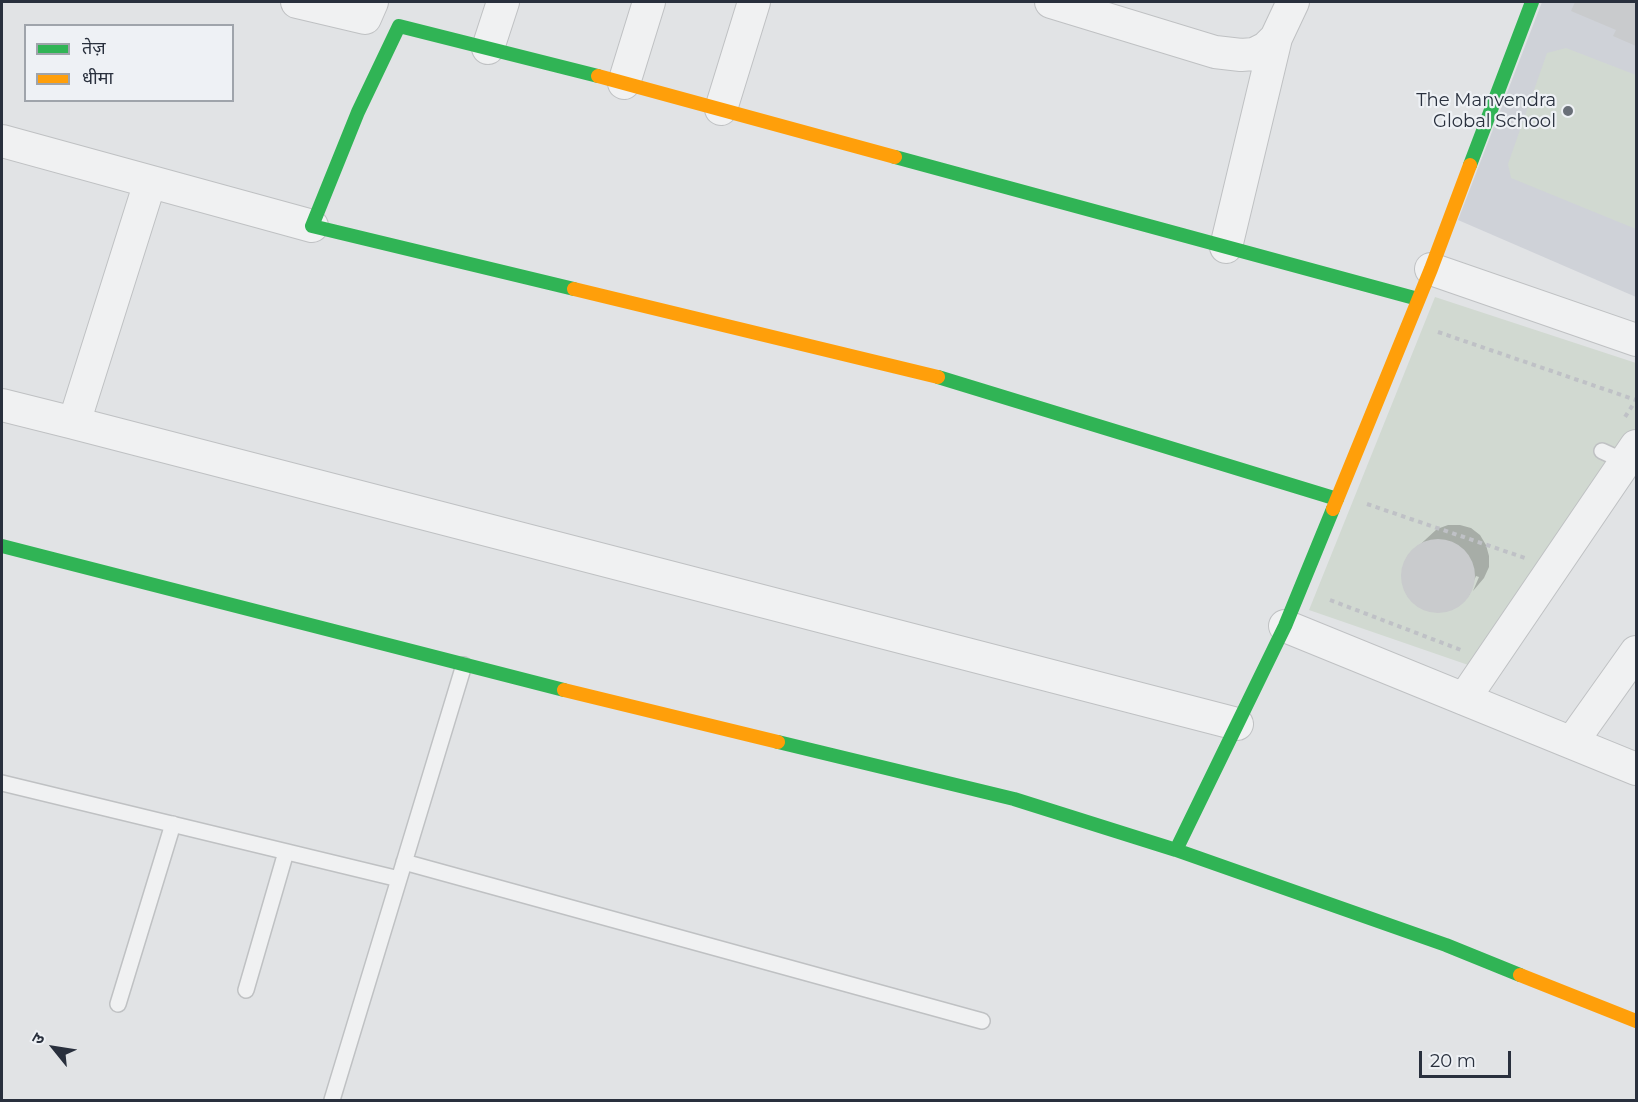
<!DOCTYPE html>
<meta charset="utf-8">
<style>
body{margin:0}
#map{position:relative;width:1638px;height:1102px;overflow:hidden;background:#e1e3e5;font-family:Montserrat,"Noto Sans Devanagari",sans-serif}
canvas{display:block}
.frame{position:absolute;inset:0;border:3px solid #29303d;pointer-events:none}
.legend{position:absolute;left:24px;top:24px;width:210px;height:78px;box-sizing:border-box;background:#eef1f5;border:2px solid #9fa4ab;margin:0;padding:8px 10px;list-style:none;font-size:18px;color:#29303d}
.legend li{display:flex;align-items:center;gap:12px;height:30px}
.legend b{width:30px;border:2px solid #9fa4ab}
.north{position:absolute;left:24px;top:1018px;width:60px;height:60px;-webkit-text-stroke:4px #eef1f5;paint-order:stroke;rotate:300deg;font-size:16px;font-weight:700;line-height:24px;text-align:center;color:#29303d}
.north::after{content:'';display:block;margin:auto;width:21px;height:27px;background:#29303d;clip-path:polygon(50% 0,100% 100%,50% 72%,0 100%)}
.scale{position:absolute;left:1419px;top:1051px;width:92px;height:27px;box-sizing:border-box;border:3px solid #29303d;border-top:0;padding-left:8px;font-size:18px;line-height:21px;white-space:nowrap;color:#29303d;-webkit-text-stroke:4px #eef1f5;paint-order:stroke}
</style>
<div id="map">
<canvas width="1638" height="1102"></canvas>
<div class="frame"></div>
<ul class="legend">
<li><b style="height:8px;background:#30b455"></b>तेज़</li>
<li><b style="height:8px;background:#ff9f0a"></b>धीमा</li>
</ul>
<div class="north">उ</div>
<div class="scale">20 m</div>
</div>
<script>
const context = document.querySelector('canvas').getContext('2d');
context.lineJoin = 'round';
function fill(path, color) {
  context.fillStyle = color;
  context.fill(path, 'evenodd');
}
function shape(rows) {
  const path = new Path2D();
  for (const r of rows) {
    if (r.length === 3) {
      path.moveTo(r[0] + r[2], r[1]);
      path.arc(r[0], r[1], r[2], 0, 2 * Math.PI);
      continue;
    }
    path.moveTo(r[0], r[1]);
    for (let i = 2; i < r.length; i += 2) path.lineTo(r[i], r[i + 1]);
  }
  return path;
}
function stroke(path, color, width, dash) {
  context.strokeStyle = color;
  context.lineWidth = width;
  context.lineCap = dash ? 'butt' : 'round';
  context.setLineDash(dash || []);
  context.stroke(path);
}
function write(font, color, halo, rows, align = 'center') {
  context.font = font + ' Montserrat,sans-serif';
  context.lineWidth = 4.5;
  context.setLineDash([]);
  context.textBaseline = 'middle';
  context.strokeStyle = halo;
  context.fillStyle = color;
  for (const [text, x, y, turn = 0] of rows) {
    context.save();
    context.translate(x, y);
    context.rotate((+turn || 0) * Math.PI / 180);
    context.textAlign = isNaN(turn) ? turn : align;
    if (halo) context.strokeText(text, 0, 0);
    context.fillText(text, 0, 0);
    context.restore();
  }
}
fill(shape([
 [1542,2,1636,2,1636,297,1458,220]
]), '#cfd2d8');
fill(shape([
 [1566,48,1636,75,1636,229,1511,178,1508,164,1547,53],
 [1435,297,1636,363,1636,427,1474,667,1309,610]
]), '#d1d9d1');
fill(shape([
 [1576,2,1636,2,1636,45,1615,35,1618,29,1573,10],
 [1448,525,1460,525,1471,528,1480,535,1486,545,1489,556,1489,567,1484,578,1473,591,1479,577,1476,576,1468,594,1470,594,1461,603,1451,609,1439,611,1427,609,1417,604,1409,595,1404,585,1403,573,1406,561,1413,551,1437,529]
]), '#0003');
fill(shape([
 [1575,2,1636,2,1636,46,1613,36,1616,30,1571,11],
 [1438,576,37]
]), '#c9cbcd');
const lane = shape([
 [1602,451,1626,462],
 [2,783,399,879],
 [404,862,982,1021],
 [246,990,286,852],
 [118,1004,173,824],
 [332,1100,464,665]
]);
const street = shape([
 [297,2,365,18,372,2],
 [1051,2,1215,52,1241,55,1254,54,1266,48,1276,38,1293,2],
 [488,48,503,2],
 [624,83,649,2],
 [721,109,754,2],
 [2,141,312,226],
 [1226,247,1276,38],
 [1431,269,1636,340],
 [2,405,74,423,150,182],
 [74,423,1237,724],
 [1285,626,1636,769],
 [1464,699,1636,446],
 [1572,742,1636,652]
]);
stroke(lane, '#bfc1c3', 18);
stroke(street, '#bfc1c3', 34);
stroke(shape([
 [1438,332,1636,400,1625,417],
 [1367,504,1525,558],
 [1330,600,1461,650]
]), '#bfc1c6', 4, [4.5, 4.5]);
stroke(lane, '#f0f1f2', 15);
stroke(street, '#f0f1f2', 32);
stroke(shape([
 [895,157,1418,299],
 [1470,165,1532,2],
 [574,289,312,226,358,112,399,26,598,76],
 [938,377,1337,499],
 [2,546,564,690],
 [778,742,1014,799,1176,850,1446,945,1520,975],
 [1176,850,1285,626,1333,509]
]), '#30b455', 14);
stroke(shape([
 [598,76,895,157],
 [574,289,938,377],
 [1333,509,1431,269,1470,165],
 [564,690,778,742],
 [1520,975,1636,1021]
]), '#ff9f0a', 14);
for (const [x, y, r, color] of [
 [1568,111,6,"#696f78"]
]) {
  const dot = new Path2D();
  dot.arc(x, y, r, 0, 2 * Math.PI);
  context.fillStyle = color;
  context.fill(dot);
  stroke(dot, '#eef1f5', 2);
}
write('18px', '#29303d', '#eef1f5', [
 ["The Manvendra",1556,101],
 ["Global School",1556,122]
], 'right');
</script>
